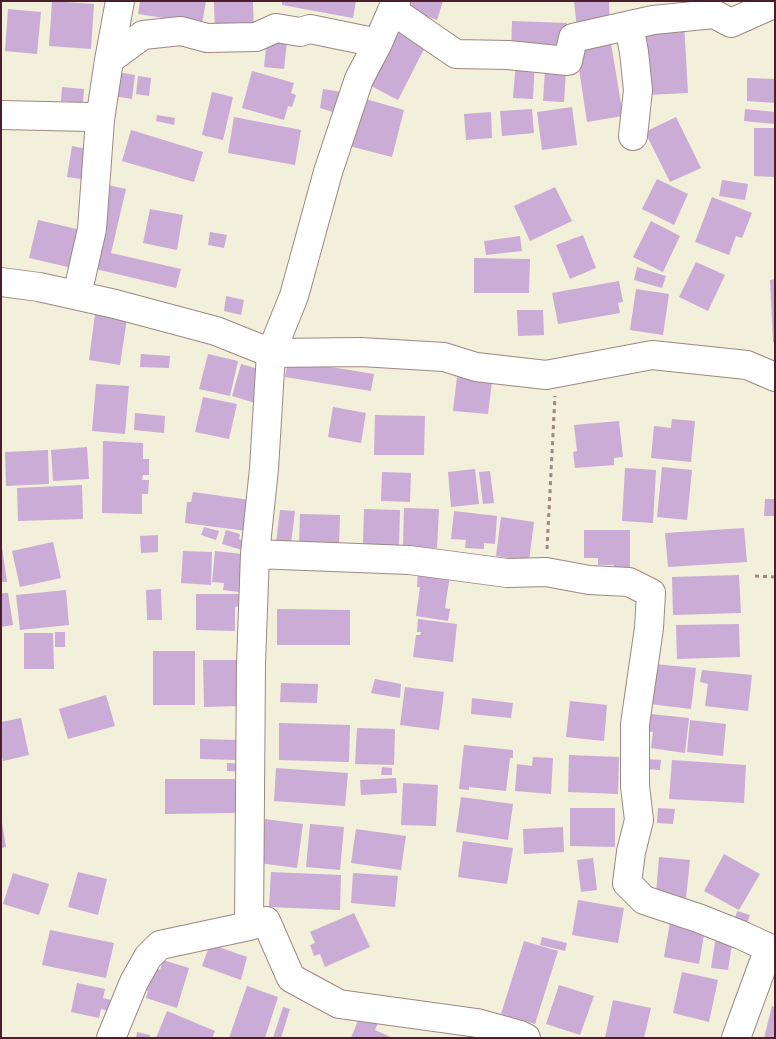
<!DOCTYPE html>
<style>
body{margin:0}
#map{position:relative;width:776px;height:1039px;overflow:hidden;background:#f2efdb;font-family:Vollkorn,serif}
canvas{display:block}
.frame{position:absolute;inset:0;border:2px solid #4a1f2b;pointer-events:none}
</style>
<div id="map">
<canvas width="776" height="1039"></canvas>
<div class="frame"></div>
</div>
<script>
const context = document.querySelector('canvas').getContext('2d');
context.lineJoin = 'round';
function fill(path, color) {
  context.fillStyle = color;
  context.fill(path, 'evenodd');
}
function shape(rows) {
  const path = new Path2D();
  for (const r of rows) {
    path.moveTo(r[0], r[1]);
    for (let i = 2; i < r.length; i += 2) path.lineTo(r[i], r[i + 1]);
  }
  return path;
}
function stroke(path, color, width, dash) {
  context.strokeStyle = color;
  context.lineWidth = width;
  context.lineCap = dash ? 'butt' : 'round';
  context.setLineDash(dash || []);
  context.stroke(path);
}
fill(shape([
 [52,1,94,4,91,49,49,46],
 [140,1,206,1,202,24,138,14],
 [214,1,253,1,254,35,215,35],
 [282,1,356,1,353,18,282,5],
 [402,1,443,1,437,20,400,7],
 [574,1,609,1,610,26,577,29],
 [8,9,41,12,37,54,5,51],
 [512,21,567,23,566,56,511,54],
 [684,23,688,93,646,95,642,25],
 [394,26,427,43,398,100,365,83],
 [267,39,287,41,284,69,264,67],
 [611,43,623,116,587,122,576,49],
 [516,60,535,61,533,99,513,98],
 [545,69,566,70,564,102,543,101],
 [252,71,294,83,291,93,296,95,292,107,288,106,284,120,242,108],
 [117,72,135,75,132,99,113,96],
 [138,76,151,78,149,96,136,94],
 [747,78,775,79,775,103,747,101],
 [62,87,84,89,83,103,61,101],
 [323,89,342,92,336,113,320,108],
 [212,92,233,97,223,140,202,135],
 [362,98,404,110,392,157,349,146],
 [572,107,577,145,542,150,537,112],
 [532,109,534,133,502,136,500,111],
 [745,109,775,112,775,124,744,121],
 [491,112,492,138,466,140,464,114],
 [157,115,175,118,174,125,156,121],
 [234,117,301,130,295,165,228,153],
 [676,117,701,168,670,182,645,132],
 [754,128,775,128,775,177,754,176],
 [131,130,203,152,194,182,122,161],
 [72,146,87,149,81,179,67,177],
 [657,179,688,194,674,225,642,209],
 [722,180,748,184,745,200,719,196],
 [107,185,126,189,111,253,181,269,176,288,87,267],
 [555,187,572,221,530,241,514,206],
 [712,197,752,213,742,238,736,236,729,255,695,242],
 [150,209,183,215,177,250,143,243],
 [38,220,81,230,72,268,29,258],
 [651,221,680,236,663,272,633,257],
 [210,232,227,235,224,248,208,245],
 [583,235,596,268,570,279,556,245],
 [520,236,522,251,486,255,484,241],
 [474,258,530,259,529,293,474,293],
 [696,262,725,275,708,311,679,297],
 [637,267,666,276,662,288,634,280],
 [775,279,775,342,773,342,770,280],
 [619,281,623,302,618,303,620,313,558,324,552,293],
 [636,289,669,294,663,335,630,330],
 [226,296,244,300,241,315,224,311],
 [517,310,543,310,544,335,518,336],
 [95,314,127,319,120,365,89,360],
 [141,354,170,356,169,368,140,367],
 [208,354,238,361,230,396,199,389],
 [288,360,374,374,371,391,285,377],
 [241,364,265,371,255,403,232,396],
 [457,377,492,381,488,414,453,411],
 [96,384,129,386,125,434,92,431],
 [203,397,237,404,229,439,195,432],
 [333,407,366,413,361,443,328,437],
 [135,413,165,416,164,433,134,430],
 [375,415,425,416,424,455,374,455],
 [672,419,695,421,691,462,651,458,654,426,671,428],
 [619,421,623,457,614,458,614,465,575,468,573,452,577,451,574,425],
 [103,441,143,443,143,459,149,459,149,475,143,475,142,480,149,480,148,494,142,494,142,514,102,513],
 [87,447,89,479,53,481,51,450],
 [48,450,49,484,6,486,5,452],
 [662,467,692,470,687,520,657,517],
 [625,468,656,470,653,523,622,521],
 [475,469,479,504,451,507,448,472],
 [490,471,494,503,483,504,479,472],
 [382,472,411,473,410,502,381,501],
 [82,485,83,519,18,521,17,488],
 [193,492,250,500,247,531,185,523,187,502,191,502],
 [765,499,775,499,775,516,764,516],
 [404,508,439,509,437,548,403,547],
 [364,509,400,510,399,547,363,546],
 [280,510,295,511,291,544,276,543],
 [454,511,497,516,495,544,484,543,484,549,465,548,466,540,451,539],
 [300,514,340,515,339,547,299,545],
 [501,517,534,522,529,561,496,556],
 [204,527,219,531,216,540,201,535],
 [744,528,747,562,668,567,665,533],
 [226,530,240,534,239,539,244,541,242,550,222,544],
 [584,530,630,530,630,567,614,567,614,565,598,565,598,558,584,558],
 [158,535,158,552,141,553,140,536],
 [53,542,61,578,20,587,12,551],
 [1,548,2,548,7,582,1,582],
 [183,551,212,552,211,585,181,583],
 [215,551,243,554,239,592,223,590,224,583,212,582],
 [418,571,450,575,445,608,450,609,448,621,416,616,420,587,417,587],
 [739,575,741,613,673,615,672,577],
 [161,589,162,620,147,620,146,590],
 [66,590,69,625,20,630,16,595],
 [1,593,8,593,13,625,1,627],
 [196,594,241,594,241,606,235,607,235,631,196,630],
 [277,609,350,610,350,645,277,645],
 [418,619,457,624,453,662,413,657,416,635,420,635,421,632,417,632],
 [739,624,740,657,677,659,676,625],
 [55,632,65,632,65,647,55,647],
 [24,633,53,633,54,669,24,669],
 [153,651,195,651,195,705,153,705],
 [203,660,240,660,241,706,204,707],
 [655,664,696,668,691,709,650,704],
 [702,670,752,675,748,711,705,706,708,684,700,682],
 [375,679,401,684,400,698,371,693],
 [281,683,318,684,317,703,280,702],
 [405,687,444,692,439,730,400,725],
 [106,695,115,726,68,739,59,709],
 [472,698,513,703,511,718,471,714],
 [570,701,607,705,604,741,566,737],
 [651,714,689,718,685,753,651,748,653,732,649,732],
 [21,718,29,755,3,761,1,753,1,722],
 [690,720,726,724,723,756,687,752],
 [279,723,350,725,349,762,279,760],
 [357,728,395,729,394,765,355,764],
 [200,739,238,740,237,760,200,759],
 [464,745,513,750,513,758,510,758,506,791,469,787,469,790,459,789],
 [569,755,619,757,618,794,568,792],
 [533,757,553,758,551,794,515,791,517,764,532,766],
 [645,759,661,760,660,770,644,769],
 [672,760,746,765,744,803,669,799],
 [227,763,246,764,246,772,227,771],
 [382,767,392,768,392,775,381,775],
 [276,768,348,773,345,806,274,801],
 [396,778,397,793,361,795,360,780],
 [165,779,235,779,235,813,165,814],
 [403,783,438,785,436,826,401,825],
 [461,797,513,804,508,840,456,832],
 [570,808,615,808,615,847,570,846],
 [658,808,675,809,673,824,657,823],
 [265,819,303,824,297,868,259,863],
 [1,823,2,823,6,847,1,848],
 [310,824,344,827,340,870,306,867],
 [563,827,564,852,524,854,523,829],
 [356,829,406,836,401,870,351,863],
 [463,841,513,848,507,884,458,877],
 [724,854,760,874,739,910,704,891],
 [659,857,690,860,686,898,656,894],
 [593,858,597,890,581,892,577,860],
 [78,872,107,879,98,915,68,907],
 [271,872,341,875,340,910,269,907],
 [13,873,49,884,39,915,3,904],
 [353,873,398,876,395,907,351,903],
 [578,900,624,908,618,943,572,935],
 [737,911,750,915,746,926,734,922],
 [354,913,370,947,325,967,320,954,314,956,310,945,315,943,310,932],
 [670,922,705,929,699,964,664,957],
 [50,930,114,943,106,978,42,965],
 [716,936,733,938,728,970,711,968],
 [542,937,567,943,565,951,540,945],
 [524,941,558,951,535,1024,501,1014],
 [210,944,247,957,241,980,202,966],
 [163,960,189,968,177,1008,146,998,148,991,144,989,151,967,160,970],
 [682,972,718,980,709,1022,673,1013],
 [77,983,105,989,103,998,111,1000,109,1011,101,1009,99,1018,71,1012],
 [559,985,594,996,580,1035,546,1024],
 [247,986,278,997,265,1038,229,1038],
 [613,1000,651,1008,644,1038,605,1038],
 [772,1006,775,1007,775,1038,764,1038],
 [283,1007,290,1009,281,1038,273,1038],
 [167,1011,215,1031,212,1038,156,1038],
 [360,1015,378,1023,375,1030,393,1038,351,1038],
 [137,1032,150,1035,150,1038,136,1038]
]), '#caacd6');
const minor = shape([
 [392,10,456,54,508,55,568,61,573,38,653,20,714,14,731,23,769,6,774,1],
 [629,26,634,52,638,90,633,136],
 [109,60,120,1],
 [1,115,90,117,100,120,109,60,143,35,181,31,207,38,256,37,276,28,300,32,310,29,378,43],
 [1,282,39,287,115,304,216,331,271,353,361,352,444,357,476,367,546,375,652,355,747,365,775,377],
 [77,295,92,229,100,120],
 [255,554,409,560,507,573,546,572,589,580,629,582,651,593,649,628,635,724,635,786,639,820,631,852,627,883,644,900,698,918,741,935,769,948,775,949],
 [249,926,266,921,291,978,339,1004,477,1023,520,1035,526,1038],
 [111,1038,134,982,148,957,160,945,249,926,251,664,255,554,264,469,271,353,294,296,328,172,359,79,378,43,396,1],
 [736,1038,769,948]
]);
stroke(minor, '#9e8783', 30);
stroke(shape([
 [547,549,555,396],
 [755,576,775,577]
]), '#9e8783', 3, [4, 4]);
stroke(minor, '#fff', 28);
</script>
